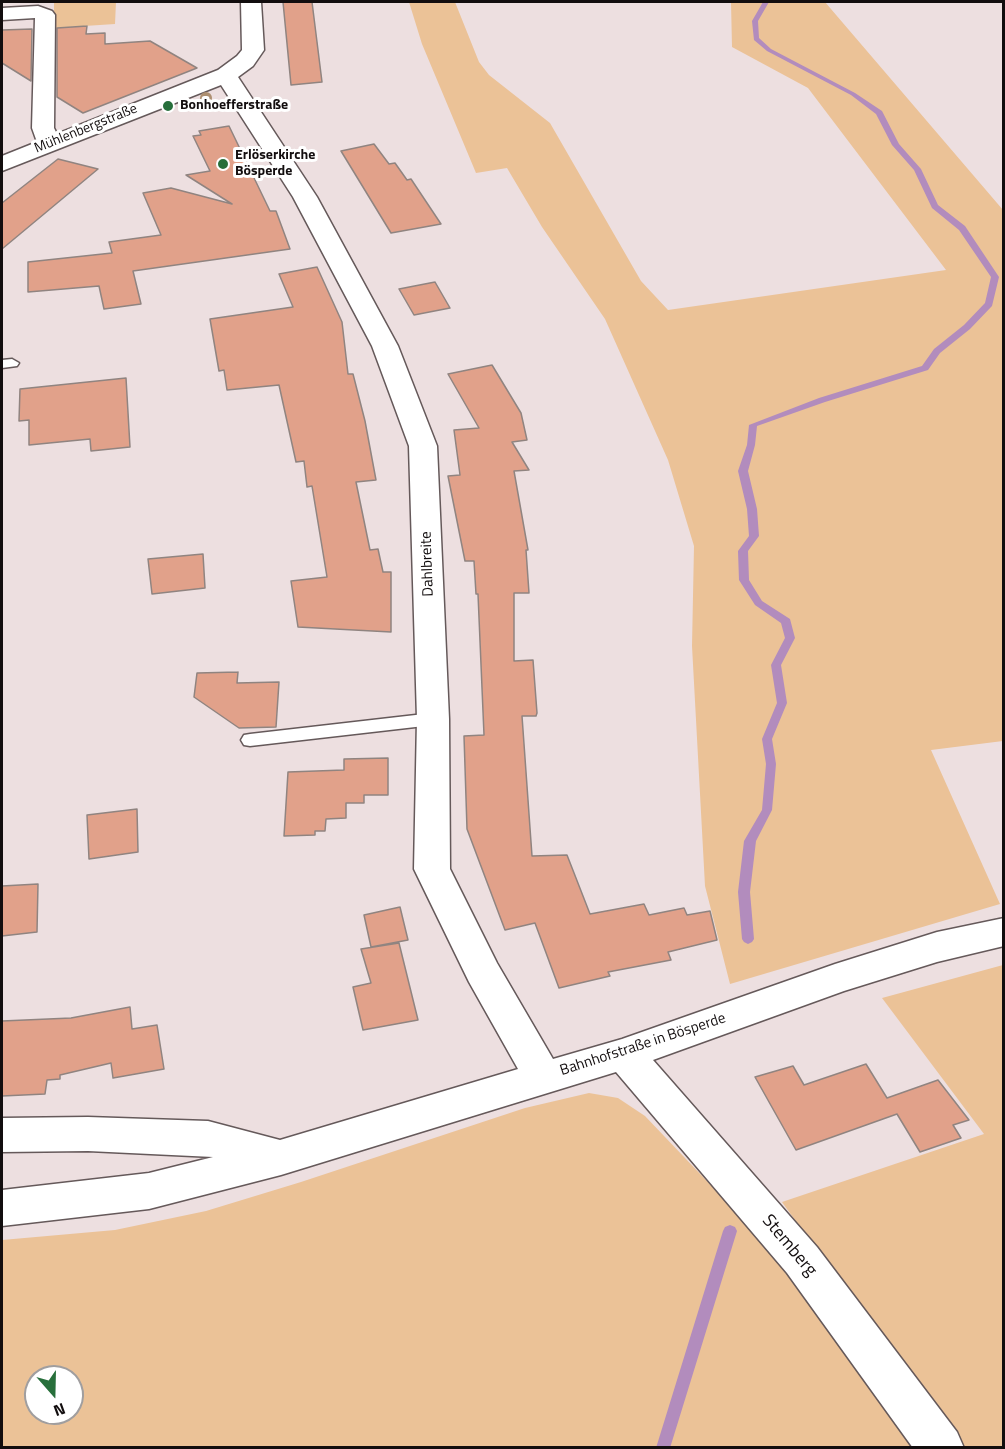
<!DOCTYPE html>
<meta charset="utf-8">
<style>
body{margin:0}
#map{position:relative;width:1005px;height:1449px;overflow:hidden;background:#eddfe0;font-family:"Titillium Web",sans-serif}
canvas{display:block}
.frame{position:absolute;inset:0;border:3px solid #120d0e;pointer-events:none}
.north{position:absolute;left:24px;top:1365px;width:60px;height:60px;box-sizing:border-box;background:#fff;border:2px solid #a09e9f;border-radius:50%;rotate:160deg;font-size:16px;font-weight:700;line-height:24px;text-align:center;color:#120d0e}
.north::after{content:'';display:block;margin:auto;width:21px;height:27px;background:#276f3b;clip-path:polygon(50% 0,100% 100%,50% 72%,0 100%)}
</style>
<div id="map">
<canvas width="1005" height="1449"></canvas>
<div class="frame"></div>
<div class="north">N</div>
</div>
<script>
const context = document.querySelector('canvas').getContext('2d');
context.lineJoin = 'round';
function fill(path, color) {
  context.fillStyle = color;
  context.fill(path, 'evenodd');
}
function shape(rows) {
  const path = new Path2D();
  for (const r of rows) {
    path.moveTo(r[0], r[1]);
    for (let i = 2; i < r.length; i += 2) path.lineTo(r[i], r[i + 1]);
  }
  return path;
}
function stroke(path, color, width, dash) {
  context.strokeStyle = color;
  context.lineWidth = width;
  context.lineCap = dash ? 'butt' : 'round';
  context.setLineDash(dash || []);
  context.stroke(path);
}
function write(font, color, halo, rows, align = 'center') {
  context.font = font + ' "Titillium Web",sans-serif';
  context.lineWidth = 6;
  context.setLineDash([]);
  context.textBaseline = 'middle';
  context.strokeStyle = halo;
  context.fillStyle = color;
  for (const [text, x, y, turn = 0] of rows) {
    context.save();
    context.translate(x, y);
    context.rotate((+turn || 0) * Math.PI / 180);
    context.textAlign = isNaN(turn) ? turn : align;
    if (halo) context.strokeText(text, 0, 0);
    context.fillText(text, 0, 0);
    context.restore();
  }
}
fill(shape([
 [54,2,116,2,115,24,54,28],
 [409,2,455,2,479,62,489,75,550,123,641,281,668,310,946,270,808,88,732,47,731,2,825,2,1003,210,1003,741,931,750,1000,904,730,984,705,886,692,646,694,546,668,460,605,319,542,227,507,168,476,173,422,44],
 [1003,965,1003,1447,957,1447,782,1202,984,1134,882,998],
 [589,1093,618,1098,645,1116,744,1220,814,1300,918,1447,2,1447,2,1240,115,1230,206,1211,301,1182,525,1108],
 [36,1377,72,1377,72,1413,36,1413]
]), '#ebc297');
fill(shape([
 [763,2,769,2,758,21,759,38,771,49,855,93,882,111,899,144,921,169,938,205,965,226,999,277,992,306,970,329,940,353,928,370,825,402,757,426,755,445,748,471,757,509,759,536,748,551,749,580,762,601,790,619,795,638,781,665,787,703,772,739,776,764,772,810,756,841,750,892,754,939,752,942,748,944,744,942,742,939,738,892,744,841,762,810,766,764,762,739,777,703,771,665,785,638,781,623,755,605,739,580,738,551,749,536,747,509,738,471,747,445,749,425,819,398,922,366,934,349,964,325,985,303,991,277,959,230,932,208,914,170,892,145,876,114,851,95,767,51,754,40,752,21,763,2],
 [730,1225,735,1227,737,1231,670,1448,656,1448,723,1231,725,1227,730,1225]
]), '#b28cbd');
const building = shape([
 [283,2,312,2,322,82,291,85,283,2],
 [87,26,86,34,105,33,105,44,150,41,197,68,83,113,57,97,57,28,87,26],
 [32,29,31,81,2,63,2,30,32,29],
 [229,126,270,211,276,211,290,249,133,271,141,304,104,309,99,286,28,292,28,262,112,253,109,242,161,235,143,193,171,188,232,204,186,175,210,171,193,136,201,135,199,131,229,126],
 [374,144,389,164,395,163,407,180,411,179,441,224,391,233,341,151,374,144],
 [58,159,98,169,2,249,2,203,58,159],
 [317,267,342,322,348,374,353,374,365,421,376,480,356,482,370,550,378,549,383,572,391,572,391,632,298,627,291,581,327,577,312,486,307,487,304,461,296,462,279,385,227,390,224,370,219,371,210,319,293,307,279,274,317,267],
 [435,282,450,308,414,315,399,289,435,282],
 [492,365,521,413,527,440,512,442,529,470,514,471,528,550,526,550,529,593,514,593,514,661,533,660,537,713,536,716,522,716,532,856,567,855,590,914,644,904,649,915,684,908,687,915,710,911,717,940,668,952,671,960,608,972,610,976,559,988,535,923,505,930,467,829,464,736,484,735,478,594,476,594,474,561,465,561,448,476,460,475,454,430,479,428,448,374,492,365],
 [126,378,130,447,91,451,90,439,29,445,29,420,19,421,20,389,126,378],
 [203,554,205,588,152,594,148,559,203,554],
 [238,672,237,683,279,682,276,727,239,728,194,697,197,673,238,672],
 [388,758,388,795,364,795,364,803,346,803,346,818,326,819,325,831,315,831,315,835,284,836,288,772,344,770,344,759,388,758],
 [137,809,138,852,89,859,87,815,137,809],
 [38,884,37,932,2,936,2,886,38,884],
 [400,907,408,940,371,947,364,915,400,907],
 [399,943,418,1020,363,1030,353,987,371,983,361,949,399,943],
 [130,1007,132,1029,157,1025,164,1069,113,1078,111,1063,60,1075,60,1079,47,1080,45,1094,2,1096,2,1021,71,1018,130,1007],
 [866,1064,887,1098,938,1080,969,1120,953,1125,961,1138,920,1152,897,1114,796,1150,755,1077,793,1066,804,1085,866,1064]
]);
fill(building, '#e1a18a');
stroke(building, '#908480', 1.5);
const lane = shape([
 [12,359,19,363,17,366,2,368,2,360,12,359],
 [433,713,439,715,442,719,439,723,433,725,250,746,244,745,241,740,244,735,250,734,433,713]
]);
const street = shape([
 [241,2,261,2,264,50,253,66,238,77,317,197,398,346,437,446,449,719,450,869,497,963,553,1059,622,1039,835,964,937,932,1004,918,1004,946,937,962,844,991,653,1060,817,1247,957,1432,964,1448,913,1448,787,1273,616,1072,281,1175,149,1209,2,1226,2,1190,149,1173,213,1157,88,1151,2,1152,2,1118,88,1117,208,1121,280,1140,518,1069,469,982,414,869,417,719,409,446,372,346,293,197,221,85,2,171,2,156,37,142,32,128,35,18,2,20,2,8,38,6,52,11,55,15,54,128,57,134,218,70,237,56,242,50,241,2]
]);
stroke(lane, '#65595a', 3);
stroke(street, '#65595a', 3);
fill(lane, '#fff');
fill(street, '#fff');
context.fillStyle = '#ad8f70';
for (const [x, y] of [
 [206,98]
]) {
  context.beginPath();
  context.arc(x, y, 6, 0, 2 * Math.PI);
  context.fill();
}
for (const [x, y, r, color] of [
 [168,106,6,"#276f3b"],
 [223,164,6,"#276f3b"]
]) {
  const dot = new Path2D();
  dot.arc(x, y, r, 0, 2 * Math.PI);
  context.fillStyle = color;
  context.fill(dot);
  stroke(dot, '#fff', 2);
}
write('bold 14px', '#120d0e', '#fff', [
 ["Bonhoefferstraße",180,106],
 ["Erlöserkirche",235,156],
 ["Bösperde",235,172]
], 'left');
write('14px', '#120d0e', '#fff', [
 ["Mühlenbergstraße",86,129,-22]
]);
write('15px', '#120d0e', '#fff', [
 ["Dahlbreite",428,564,-92],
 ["Bahnhofstraße in Bösperde",643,1045,-18]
]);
write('18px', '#120d0e', '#fff', [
 ["Stemberg",789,1246,50]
]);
</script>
